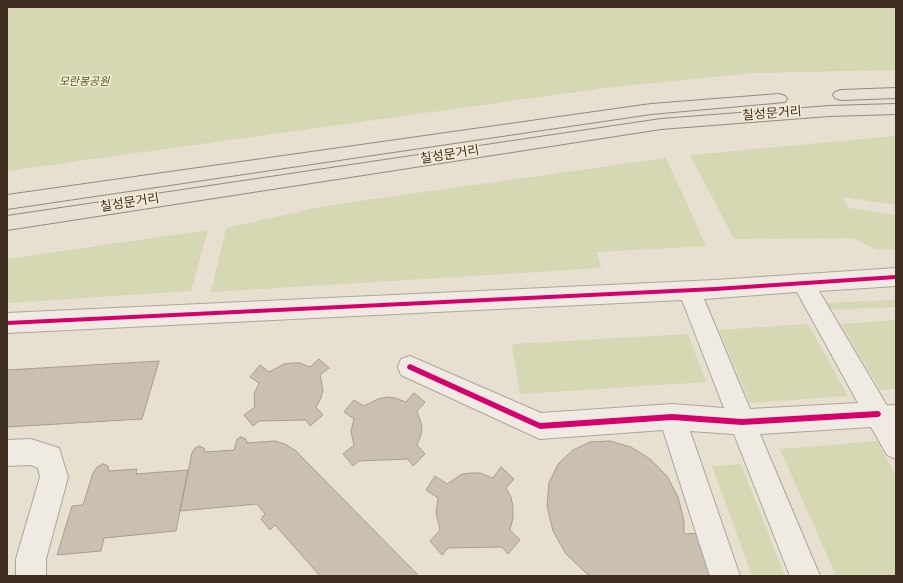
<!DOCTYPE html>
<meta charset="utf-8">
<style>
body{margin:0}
#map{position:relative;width:903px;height:583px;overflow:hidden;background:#e7e0d1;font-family:Spectral,serif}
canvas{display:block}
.frame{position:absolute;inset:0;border:8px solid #3d2e20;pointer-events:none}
</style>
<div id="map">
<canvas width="903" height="583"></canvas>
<div class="frame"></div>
</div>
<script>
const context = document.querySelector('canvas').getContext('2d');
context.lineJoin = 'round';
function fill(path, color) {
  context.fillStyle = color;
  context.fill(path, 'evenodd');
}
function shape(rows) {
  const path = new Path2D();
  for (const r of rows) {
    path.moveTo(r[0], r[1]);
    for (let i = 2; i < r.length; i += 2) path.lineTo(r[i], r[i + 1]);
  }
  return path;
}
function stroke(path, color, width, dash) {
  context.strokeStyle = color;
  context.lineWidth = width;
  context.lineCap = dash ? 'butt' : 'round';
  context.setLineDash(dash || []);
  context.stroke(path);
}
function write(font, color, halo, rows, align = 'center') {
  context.font = font + ' Spectral,"Noto Sans KR",serif';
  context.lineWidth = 3;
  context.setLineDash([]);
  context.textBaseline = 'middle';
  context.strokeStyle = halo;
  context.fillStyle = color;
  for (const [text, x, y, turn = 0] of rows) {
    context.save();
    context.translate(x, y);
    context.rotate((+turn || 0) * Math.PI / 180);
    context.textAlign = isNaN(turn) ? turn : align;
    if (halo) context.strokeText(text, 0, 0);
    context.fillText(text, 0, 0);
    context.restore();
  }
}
fill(shape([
 [7,7,896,7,896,70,753,73,605,88,7,171],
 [896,136,896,205,843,197,848,208,896,215,896,250,875,249,853,238,734,239,690,155],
 [666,158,706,246,597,252,601,268,211,292,226,228,324,206],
 [208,230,191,291,7,303,7,259],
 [896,300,896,307,824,310,820,303],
 [896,320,896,389,880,390,841,324],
 [808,324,848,396,750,403,719,330],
 [688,334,706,382,520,394,512,344],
 [877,441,896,476,896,576,836,576,780,449],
 [741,464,785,576,752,576,712,466]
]), '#d6d7b3');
const building = shape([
 [319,359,329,368,320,375,323,390,321,398,316,407,323,415,310,426,306,420,259,421,253,426,244,415,255,407,254,394,259,383,250,377,260,365,269,372,284,364,292,363,300,363,310,367,319,359],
 [159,361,142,419,7,427,7,370,159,361],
 [414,393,425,402,417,411,422,426,421,435,417,445,425,454,413,466,408,459,359,461,353,466,343,454,354,445,351,431,354,419,344,412,354,400,364,406,378,399,387,397,395,398,406,402,414,393],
 [241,437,246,439,247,443,275,441,285,444,295,450,419,576,320,576,275,525,270,530,261,519,265,514,257,504,180,511,192,453,194,449,199,446,204,448,205,452,234,450,237,439,241,437],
 [610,441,631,447,650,459,667,476,678,497,684,521,684,534,703,533,717,576,591,576,586,573,566,554,553,531,547,506,549,483,558,464,573,450,590,442,610,441],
 [103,464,108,466,109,471,137,469,136,474,188,470,176,531,104,538,101,551,57,555,72,506,83,505,93,473,97,467,103,464],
 [501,467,514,479,506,488,511,497,513,507,513,518,510,530,520,540,508,554,502,547,448,548,442,555,430,541,440,530,436,513,438,498,426,490,435,476,447,484,462,474,471,473,480,473,493,478,501,467]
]);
fill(building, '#cbbfb2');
stroke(building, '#a89c90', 1);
const service = shape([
 [896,405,896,421,878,422,872,420,870,414,872,408,878,406,896,405]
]);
const minor = shape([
 [896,268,896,286,819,291,896,421,896,459,887,455,871,427,760,434,820,576,790,576,734,434,690,431,740,576,710,576,663,430,540,439,401,375,398,367,401,359,410,356,541,413,672,404,724,408,682,300,7,333,7,313,715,280,896,268],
 [797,292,858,403,750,409,704,299,797,292],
 [31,439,59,448,68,477,46,559,46,576,16,576,16,559,40,477,38,468,31,465,7,466,7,440,31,439]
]);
const primary = shape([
 [896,88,896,98,841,100,835,98,833,95,835,92,841,90,896,88],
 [779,94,785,96,787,99,785,102,651,114,7,209,7,195,651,104,779,94],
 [896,104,896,114,829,116,661,129,7,230,7,216,661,119,829,106,896,104]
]);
stroke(service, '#ada599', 2);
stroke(minor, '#ada599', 2);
stroke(primary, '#928b80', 2);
fill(service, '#efebe3');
fill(minor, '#efebe3');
fill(primary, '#e6e1d4');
fill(shape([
 [896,275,896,279,715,291,7,325,7,321,715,287,896,275],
 [410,364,540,423,672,414,742,419,878,411,880,412,881,414,880,416,878,417,742,425,672,420,540,429,408,369,407,367,408,365,410,364]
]), '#d6006c');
write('italic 11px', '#4d5a26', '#f7eed8', [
 ["모란봉공원",84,83]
]);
write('13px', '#3d2e20', '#f7eed8', [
 ["칠성문거리",772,115,-4],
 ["칠성문거리",450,156,-9],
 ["칠성문거리",130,204,-9]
]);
</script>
